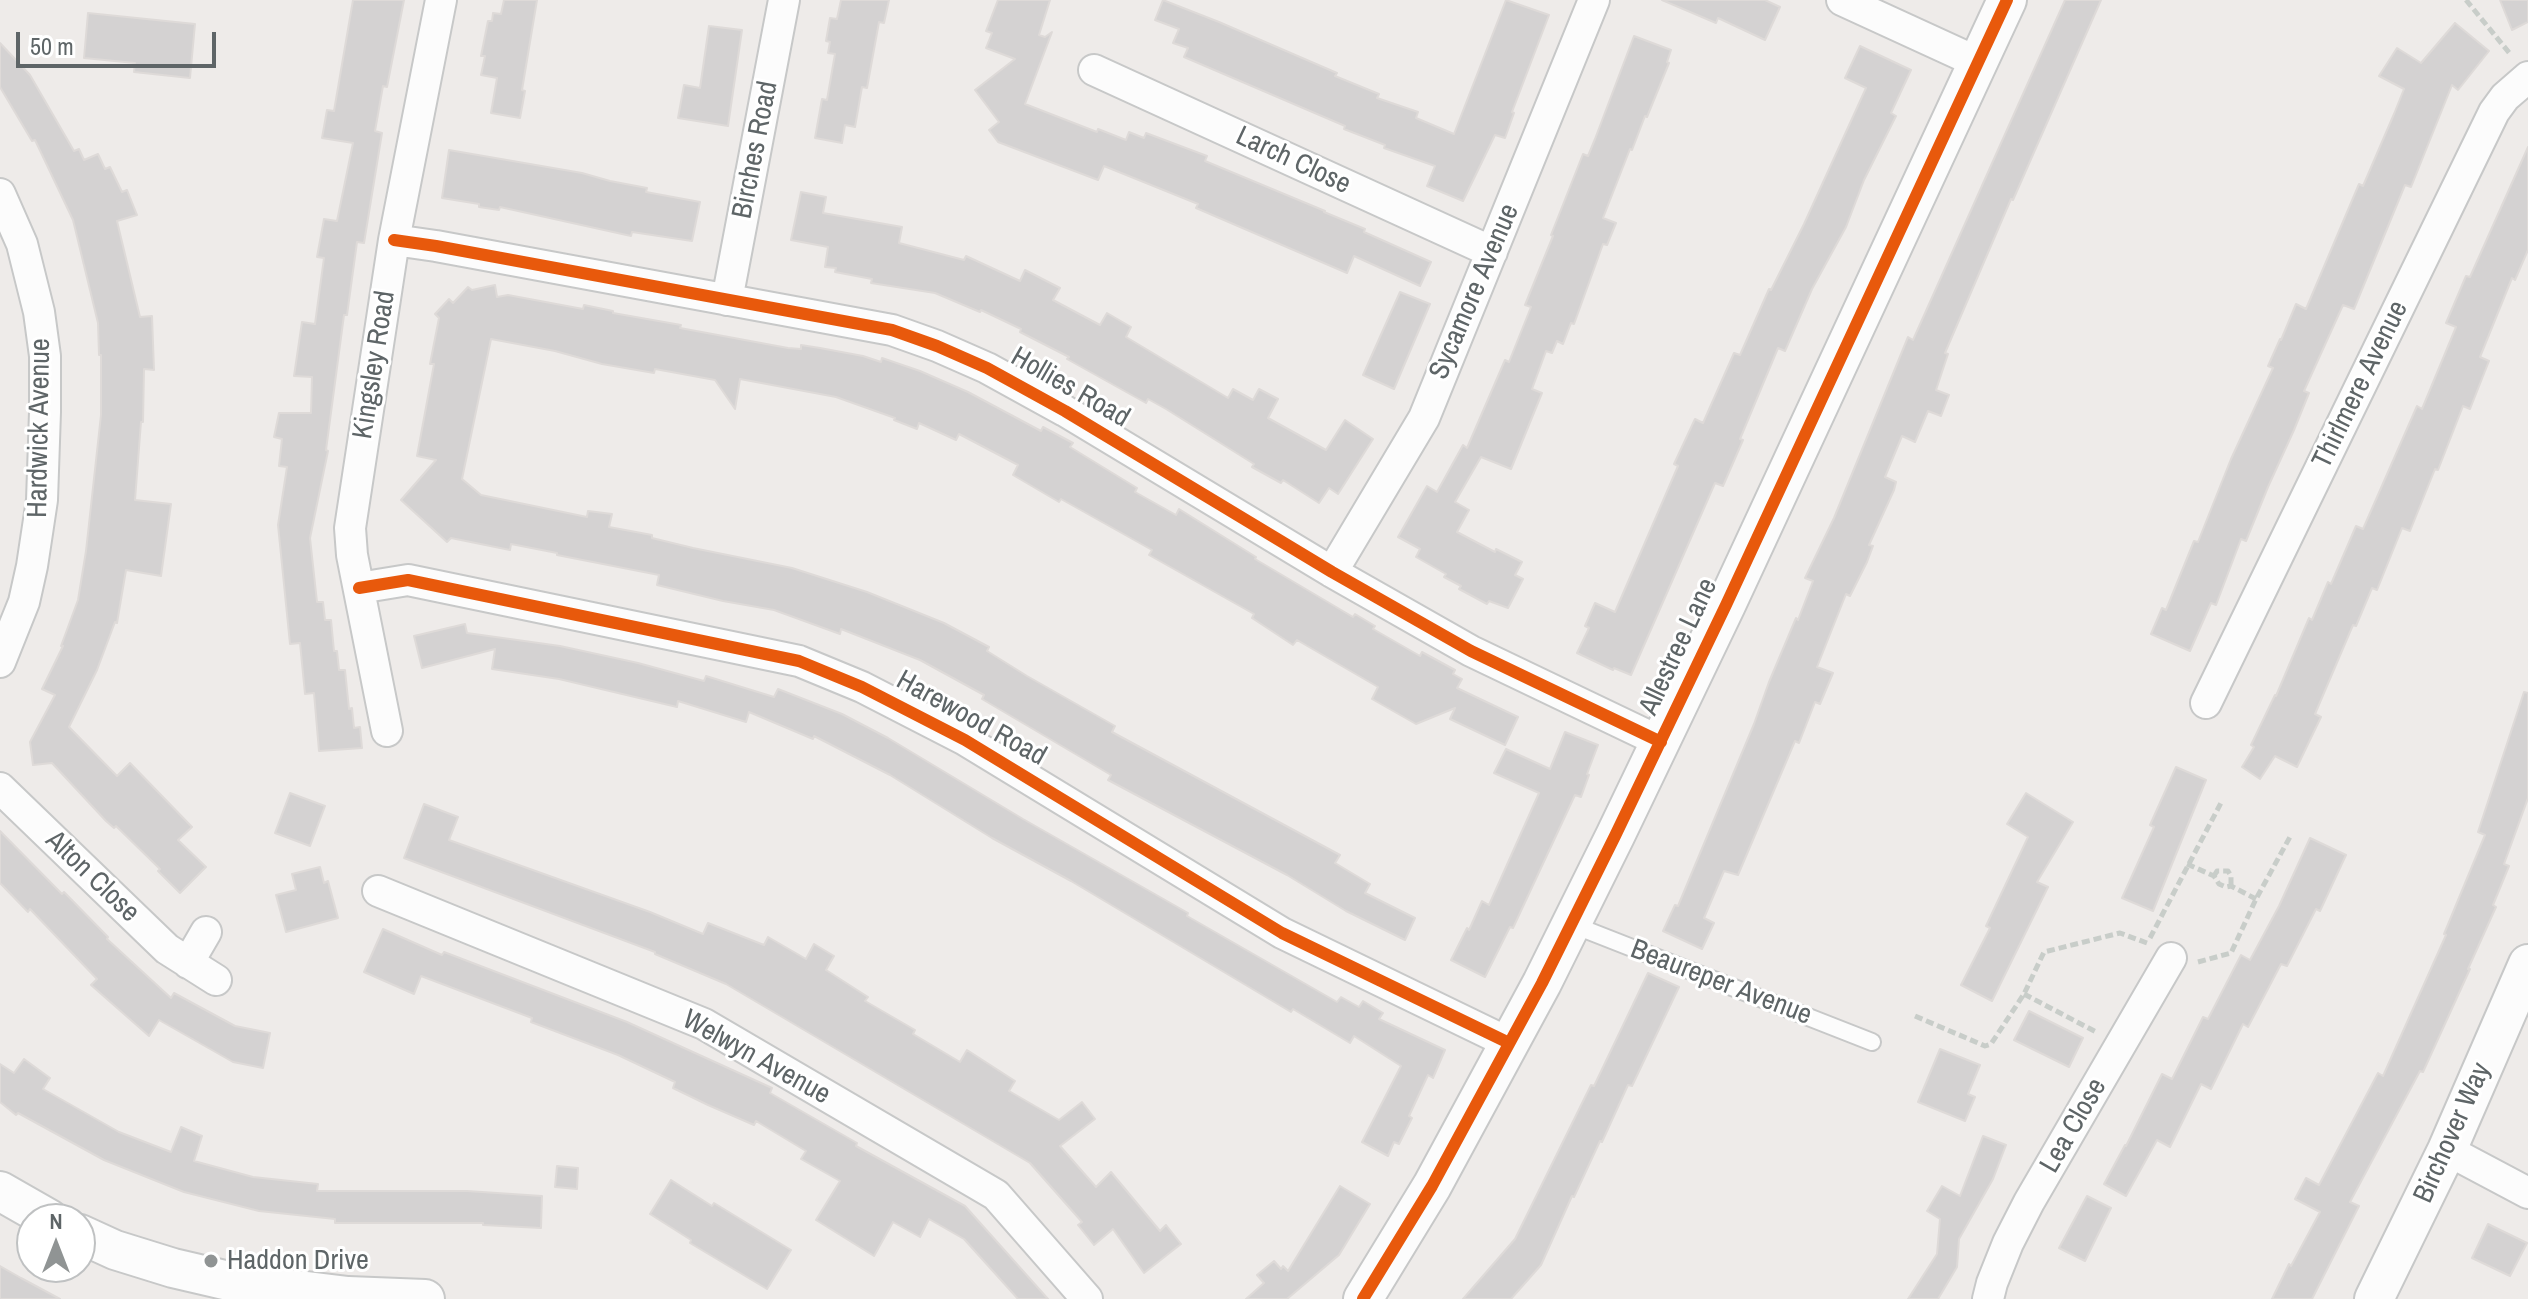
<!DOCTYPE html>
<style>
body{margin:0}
#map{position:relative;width:2528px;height:1299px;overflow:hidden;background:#eeebe9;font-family:"Archivo Narrow",sans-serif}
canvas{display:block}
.north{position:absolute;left:16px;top:1203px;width:80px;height:80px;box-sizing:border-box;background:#fff;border:2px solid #bfc1c2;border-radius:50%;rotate:0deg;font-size:22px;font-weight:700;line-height:32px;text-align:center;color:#5e6567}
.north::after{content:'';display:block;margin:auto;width:28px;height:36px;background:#909494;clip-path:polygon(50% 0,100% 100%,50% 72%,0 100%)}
.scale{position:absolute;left:16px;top:32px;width:200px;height:36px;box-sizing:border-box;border:4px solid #5e6567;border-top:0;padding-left:10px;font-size:24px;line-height:28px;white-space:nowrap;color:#5e6567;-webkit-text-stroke:6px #fff;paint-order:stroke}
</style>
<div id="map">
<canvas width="2528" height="1299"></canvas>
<div class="north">N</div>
<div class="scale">50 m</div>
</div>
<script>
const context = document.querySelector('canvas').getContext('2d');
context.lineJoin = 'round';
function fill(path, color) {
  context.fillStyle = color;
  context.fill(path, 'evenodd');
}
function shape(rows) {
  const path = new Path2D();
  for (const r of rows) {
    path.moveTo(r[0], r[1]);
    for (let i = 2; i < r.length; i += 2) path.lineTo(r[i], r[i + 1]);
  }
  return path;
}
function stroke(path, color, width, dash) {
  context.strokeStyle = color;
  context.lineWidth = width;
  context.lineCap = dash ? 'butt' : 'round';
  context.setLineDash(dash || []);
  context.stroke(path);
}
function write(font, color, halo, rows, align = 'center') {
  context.font = font + ' "Archivo Narrow",sans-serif';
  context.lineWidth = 6;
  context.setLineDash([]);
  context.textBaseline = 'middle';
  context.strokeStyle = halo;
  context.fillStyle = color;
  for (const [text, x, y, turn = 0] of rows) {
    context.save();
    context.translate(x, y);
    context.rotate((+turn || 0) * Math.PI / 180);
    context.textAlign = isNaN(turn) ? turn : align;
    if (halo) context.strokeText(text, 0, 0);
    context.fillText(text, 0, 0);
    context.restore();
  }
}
const building = shape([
 [353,0,404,0,387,87,383,86,375,131,382,133,364,243,357,242,347,315,344,315,326,450,328,451,310,538,317,602,323,602,325,620,331,620,334,651,337,651,339,670,345,670,349,709,352,708,354,728,360,727,362,748,319,751,314,693,305,694,300,643,290,644,278,525,287,467,279,466,282,439,274,437,279,413,311,413,312,377,294,376,302,322,315,324,324,258,317,257,324,219,337,221,353,143,322,138,327,110,334,111,353,0],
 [504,0,537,0,522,90,525,91,520,118,491,113,497,78,481,75,485,56,481,56,488,21,492,21,493,13,501,14,504,0],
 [841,0,889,0,884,23,879,22,867,88,862,87,855,127,845,125,842,143,815,138,822,99,827,100,835,54,828,53,830,42,826,41,830,18,837,19,841,0],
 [998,0,1050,0,1039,35,1045,37,1052,32,1025,104,1097,132,1098,129,1126,140,1129,132,1144,138,1146,133,1207,156,1205,161,1325,211,1324,212,1365,229,1364,232,1431,262,1420,286,1354,256,1347,273,1196,208,1198,204,1104,166,1098,180,998,142,989,130,999,122,975,90,1015,59,986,48,992,33,986,31,998,0],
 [1163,0,1219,22,1337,73,1335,76,1379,94,1377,98,1418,112,1416,118,1454,134,1506,0,1549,15,1512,112,1514,113,1505,138,1495,135,1463,201,1427,186,1435,166,1384,148,1385,145,1344,129,1345,126,1184,57,1188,48,1173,43,1179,29,1155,20,1163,0],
 [1662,0,1765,0,1780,7,1765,40,1718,18,1716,23,1662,0],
 [2065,0,2101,0,2013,200,2011,199,1945,353,1948,354,1936,390,1949,395,1941,416,1928,411,1915,442,1902,436,1885,477,1896,482,1894,490,1869,545,1873,546,1867,562,1850,596,1846,594,1817,667,1833,673,1820,704,1815,702,1799,743,1795,741,1738,875,1724,871,1704,918,1714,923,1702,949,1663,931,1675,905,1678,906,1754,724,1769,682,1796,618,1798,620,1813,581,1805,578,1834,518,1908,337,1913,340,2065,0],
 [2500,0,2528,0,2528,22,2512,30,2500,0],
 [88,13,195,24,190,78,134,72,135,63,84,58,88,13],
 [2455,23,2489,51,2458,90,2452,85,2411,187,2405,185,2354,309,2343,305,2304,391,2309,393,2294,430,2268,487,2246,541,2241,539,2216,605,2211,603,2190,651,2151,634,2162,608,2166,610,2194,541,2198,542,2231,459,2273,368,2268,366,2280,339,2281,340,2296,304,2306,309,2359,184,2363,186,2394,114,2404,89,2379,76,2397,48,2421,63,2455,23],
 [709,26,742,30,728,126,678,118,684,85,700,88,709,26],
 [1634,36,1671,50,1667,62,1669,63,1647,117,1645,116,1632,150,1630,149,1603,218,1616,223,1607,245,1603,244,1574,324,1571,323,1563,344,1557,341,1552,353,1546,351,1532,389,1542,393,1511,469,1481,457,1455,502,1469,510,1457,532,1495,552,1496,549,1522,562,1515,575,1523,579,1508,608,1489,601,1487,604,1459,589,1461,586,1444,577,1446,574,1416,557,1420,549,1398,537,1427,486,1437,492,1463,445,1467,448,1505,360,1509,362,1531,307,1525,305,1553,236,1551,235,1583,154,1588,156,1595,139,1634,36],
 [0,43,30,75,74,151,79,149,84,160,98,154,105,169,110,167,122,192,127,190,137,215,117,221,140,317,152,316,154,370,144,369,143,422,141,422,135,500,171,504,161,576,126,570,117,623,115,622,97,670,69,727,117,776,130,763,192,827,178,840,206,867,180,893,158,871,160,869,116,826,114,828,106,821,52,763,33,765,30,742,55,695,42,689,63,646,61,646,78,600,86,551,101,415,101,355,99,355,98,323,73,220,35,140,32,141,0,87,0,43],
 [1860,46,1911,70,1891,113,1896,116,1864,180,1846,227,1812,289,1785,351,1778,348,1740,439,1743,440,1723,486,1715,483,1631,675,1614,668,1613,670,1577,653,1589,628,1585,626,1595,603,1615,612,1678,466,1674,464,1695,419,1703,423,1734,353,1740,355,1769,289,1771,290,1804,224,1866,88,1845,78,1860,46],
 [2528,147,2528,250,2515,280,2512,278,2480,357,2489,361,2470,409,2463,406,2438,470,2435,469,2410,531,2402,528,2377,590,2372,588,2356,626,2353,625,2315,714,2321,717,2297,767,2275,756,2260,779,2242,767,2254,747,2251,745,2275,695,2276,696,2309,618,2312,620,2328,582,2331,584,2356,526,2363,529,2417,406,2422,409,2456,327,2446,323,2466,276,2470,277,2528,147],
 [449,150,582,173,610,181,647,188,646,192,700,202,692,241,632,232,631,236,500,207,499,210,479,207,479,204,442,198,449,150],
 [801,192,826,197,823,213,902,227,899,243,964,260,966,256,1020,281,1025,270,1060,288,1053,300,1100,325,1107,313,1131,327,1126,337,1228,398,1233,389,1253,400,1259,389,1278,399,1268,418,1326,450,1345,420,1373,439,1338,494,1329,488,1319,503,1283,480,1281,483,1252,467,1254,464,1166,409,1148,399,1146,403,1067,359,1069,357,1020,332,1021,329,981,310,980,312,935,293,871,283,872,279,835,272,836,268,825,267,828,247,791,240,801,192],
 [495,285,497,297,508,295,583,309,584,305,613,311,613,313,681,325,680,328,788,348,801,349,801,345,820,348,863,356,881,362,882,358,920,371,968,392,1041,431,1043,427,1073,443,1070,447,1137,488,1135,492,1176,515,1179,509,1256,557,1255,559,1353,617,1355,614,1375,626,1373,629,1420,656,1422,652,1455,670,1453,674,1462,679,1457,688,1518,717,1505,745,1450,719,1455,708,1416,724,1372,699,1378,687,1297,640,1293,645,1252,618,1254,614,1149,555,1152,550,1061,499,1059,502,1013,475,1018,465,959,434,956,440,919,423,917,429,894,420,895,418,836,397,740,379,735,409,715,380,655,369,654,373,602,364,555,351,491,339,462,479,481,495,587,517,588,511,612,514,609,527,652,535,652,538,693,548,792,568,867,592,944,623,989,647,987,651,1027,676,1115,726,1112,732,1340,855,1335,863,1370,884,1365,893,1415,918,1405,940,1346,911,1287,875,1108,780,1111,775,982,699,984,695,920,660,841,629,840,634,774,610,723,601,657,585,659,575,557,555,557,553,511,544,510,550,451,538,447,542,401,500,436,460,417,456,434,364,430,364,439,318,435,314,449,299,453,303,468,287,472,290,495,285],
 [1400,292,1430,304,1394,389,1363,375,1400,292],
 [465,624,467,633,560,646,638,663,704,681,706,676,774,697,778,689,842,714,888,738,1023,819,1188,913,1187,916,1337,1002,1341,997,1359,1007,1363,1001,1383,1013,1379,1019,1445,1050,1433,1078,1428,1075,1409,1116,1412,1118,1399,1144,1394,1142,1388,1156,1362,1142,1401,1066,1354,1036,1350,1043,1293,1009,1291,1012,1071,881,992,838,890,775,814,736,813,739,749,712,746,722,678,701,677,707,559,679,492,669,495,649,422,668,414,636,465,624],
 [2524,692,2528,693,2528,798,2504,864,2509,866,2493,905,2496,907,2468,969,2470,969,2423,1072,2420,1071,2350,1202,2359,1206,2312,1299,2272,1299,2289,1264,2291,1266,2320,1212,2295,1199,2306,1178,2319,1185,2378,1073,2383,1076,2446,935,2444,934,2485,835,2478,832,2524,692],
 [1565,732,1598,745,1587,774,1589,775,1581,797,1575,795,1513,928,1510,927,1485,977,1451,960,1467,928,1469,930,1482,901,1489,905,1539,793,1494,773,1506,749,1550,769,1565,732],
 [2176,767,2206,780,2153,911,2122,898,2154,827,2150,825,2176,767],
 [290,793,325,806,310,846,275,833,290,793],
 [2026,793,2073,822,2037,882,2048,887,1992,1001,1961,985,1990,928,1986,926,2028,837,2007,824,2026,793],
 [424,804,458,817,449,840,650,912,703,934,708,923,764,945,768,937,806,959,814,944,834,956,826,970,868,997,865,1001,915,1030,913,1034,960,1062,967,1050,1015,1081,1009,1091,1059,1120,1082,1102,1095,1119,1060,1146,1096,1187,1111,1172,1160,1231,1166,1225,1181,1244,1144,1273,1113,1229,1094,1245,1078,1225,1082,1222,1030,1163,726,984,655,954,655,952,404,858,424,804],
 [0,831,62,894,64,892,108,937,107,939,171,998,174,993,235,1026,270,1033,263,1068,233,1062,159,1020,149,1036,91,985,97,979,30,909,28,912,0,883,0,831],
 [2310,838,2346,855,2320,911,2316,909,2287,966,2281,964,2248,1027,2243,1024,2211,1089,2201,1084,2170,1147,2157,1140,2126,1196,2104,1184,2125,1145,2126,1146,2162,1074,2172,1079,2203,1017,2208,1019,2241,955,2250,960,2279,906,2310,838],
 [320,867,324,883,328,881,338,918,286,932,276,895,296,890,292,874,320,867],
 [383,929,442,955,444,952,627,1022,772,1088,770,1093,857,1143,856,1146,965,1206,1048,1299,1018,1299,964,1239,929,1219,920,1237,893,1222,874,1256,816,1220,840,1181,801,1159,806,1151,756,1121,754,1125,708,1105,673,1088,675,1082,618,1055,531,1022,532,1018,421,976,414,994,364,972,383,929],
 [1648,973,1679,987,1632,1086,1628,1085,1602,1142,1600,1141,1574,1197,1572,1196,1541,1265,1511,1299,1463,1299,1515,1239,1591,1085,1594,1086,1648,973],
 [2029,1011,2083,1038,2069,1067,2014,1040,2029,1011],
 [1940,1049,1980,1065,1968,1094,1975,1097,1965,1121,1918,1102,1940,1049],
 [24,1059,50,1078,43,1089,119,1132,171,1152,181,1127,202,1136,194,1161,253,1177,318,1184,317,1191,467,1191,542,1196,541,1228,483,1225,483,1223,335,1223,335,1219,259,1211,184,1192,104,1160,18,1113,16,1115,0,1102,0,1064,14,1073,24,1059],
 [1983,1136,2006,1145,1993,1179,1959,1239,1957,1267,1938,1299,1908,1299,1937,1254,1940,1219,1927,1211,1942,1186,1960,1196,1983,1136],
 [557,1166,578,1168,577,1189,555,1187,557,1166],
 [671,1180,712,1206,714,1203,791,1250,767,1289,690,1243,691,1240,650,1214,671,1180],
 [1340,1186,1370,1204,1339,1255,1287,1299,1246,1299,1264,1283,1257,1275,1274,1261,1281,1269,1283,1266,1288,1271,1340,1186],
 [2087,1196,2111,1208,2085,1261,2059,1248,2087,1196],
 [2488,1224,2527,1243,2510,1276,2472,1258,2488,1224],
 [0,1266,21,1278,60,1299,0,1299,0,1266]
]);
fill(building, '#d4d2d2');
stroke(building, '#dedad8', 2);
const service = shape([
 [1571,924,1872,1042]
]);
const minor = shape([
 [1842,0,1977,62],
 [1094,70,1492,252],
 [0,194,22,244,39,312,45,356,45,412,42,500,32,566,24,602,0,662],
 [394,240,436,246,892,330,937,346,987,368,1065,411,1332,572,1471,651,1661,742],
 [727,300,784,0],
 [1332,572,1424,418,1594,0],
 [359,588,408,580,799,661,862,687,965,740,1282,933,1509,1043],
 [2206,703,2494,112,2505,97,2528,77],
 [387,731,352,555,350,528,394,240,441,0],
 [0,788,167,949,216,980],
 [378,891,704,1024,996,1195,1087,1299],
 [188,963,206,932],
 [2447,1150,2528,1193],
 [1988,1299,1992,1283,2008,1243,2029,1202,2171,958]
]);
const tertiary = shape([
 [0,1191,49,1219],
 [80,1234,115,1250,173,1268,233,1282,348,1296,425,1299],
 [1363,1299,1432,1186,1542,983,1615,836,1726,605,2007,0],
 [2374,1299,2447,1150,2528,964]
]);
stroke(service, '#c7c8c8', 20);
stroke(minor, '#c7c8c8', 34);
stroke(tertiary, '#c7c8c8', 42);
stroke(shape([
 [2466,0,2511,55],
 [2187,864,2214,876,2219,884,2226,887,2231,886,2256,899],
 [2214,876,2217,871,2228,871,2231,876,2231,886],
 [2150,938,2222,801],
 [2198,962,2231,953,2256,899,2291,835],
 [2024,994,2098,1033],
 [1915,1016,1985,1046,1991,1044,2024,994,2044,952,2120,933,2147,943]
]), '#c8cdc9', 5, [8, 4]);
stroke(service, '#fcfcfc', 16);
stroke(minor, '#fcfcfc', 30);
stroke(tertiary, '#fcfcfc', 38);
stroke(shape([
 [394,240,436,246,892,330,937,346,987,368,1065,411,1332,572,1471,651,1661,742],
 [359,588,408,580,799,661,862,687,965,740,1282,933,1509,1043],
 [1363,1299,1432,1186,1542,983,1615,836,1726,605,2007,0]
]), '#e8590c', 12);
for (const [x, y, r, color] of [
 [211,1261,8,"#909494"]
]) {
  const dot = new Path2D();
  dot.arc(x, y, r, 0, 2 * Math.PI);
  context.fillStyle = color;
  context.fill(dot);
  stroke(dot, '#fff', 3);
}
write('28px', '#5e6567', '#fff', [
 ["Birches Road",756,150,-79],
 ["Larch Close",1293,161,25],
 ["Sycamore Avenue",1475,292,-67],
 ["Kingsley Road",375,365,-81],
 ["Thirlmere Avenue",2361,385,-64],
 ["Hollies Road",1070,388,30],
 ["Hardwick Avenue",40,428,-89],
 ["Allestree Lane",1679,647,-65],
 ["Harewood Road",971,719,29],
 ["Alton Close",92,877,44],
 ["Beaureper Avenue",1721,983,21],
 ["Welwyn Avenue",756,1058,29],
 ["Lea Close",2074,1126,-60],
 ["Birchover Way",2453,1133,-66]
]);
write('28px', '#5e6567', '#fff', [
 ["Haddon Drive",227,1261]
], 'left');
</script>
